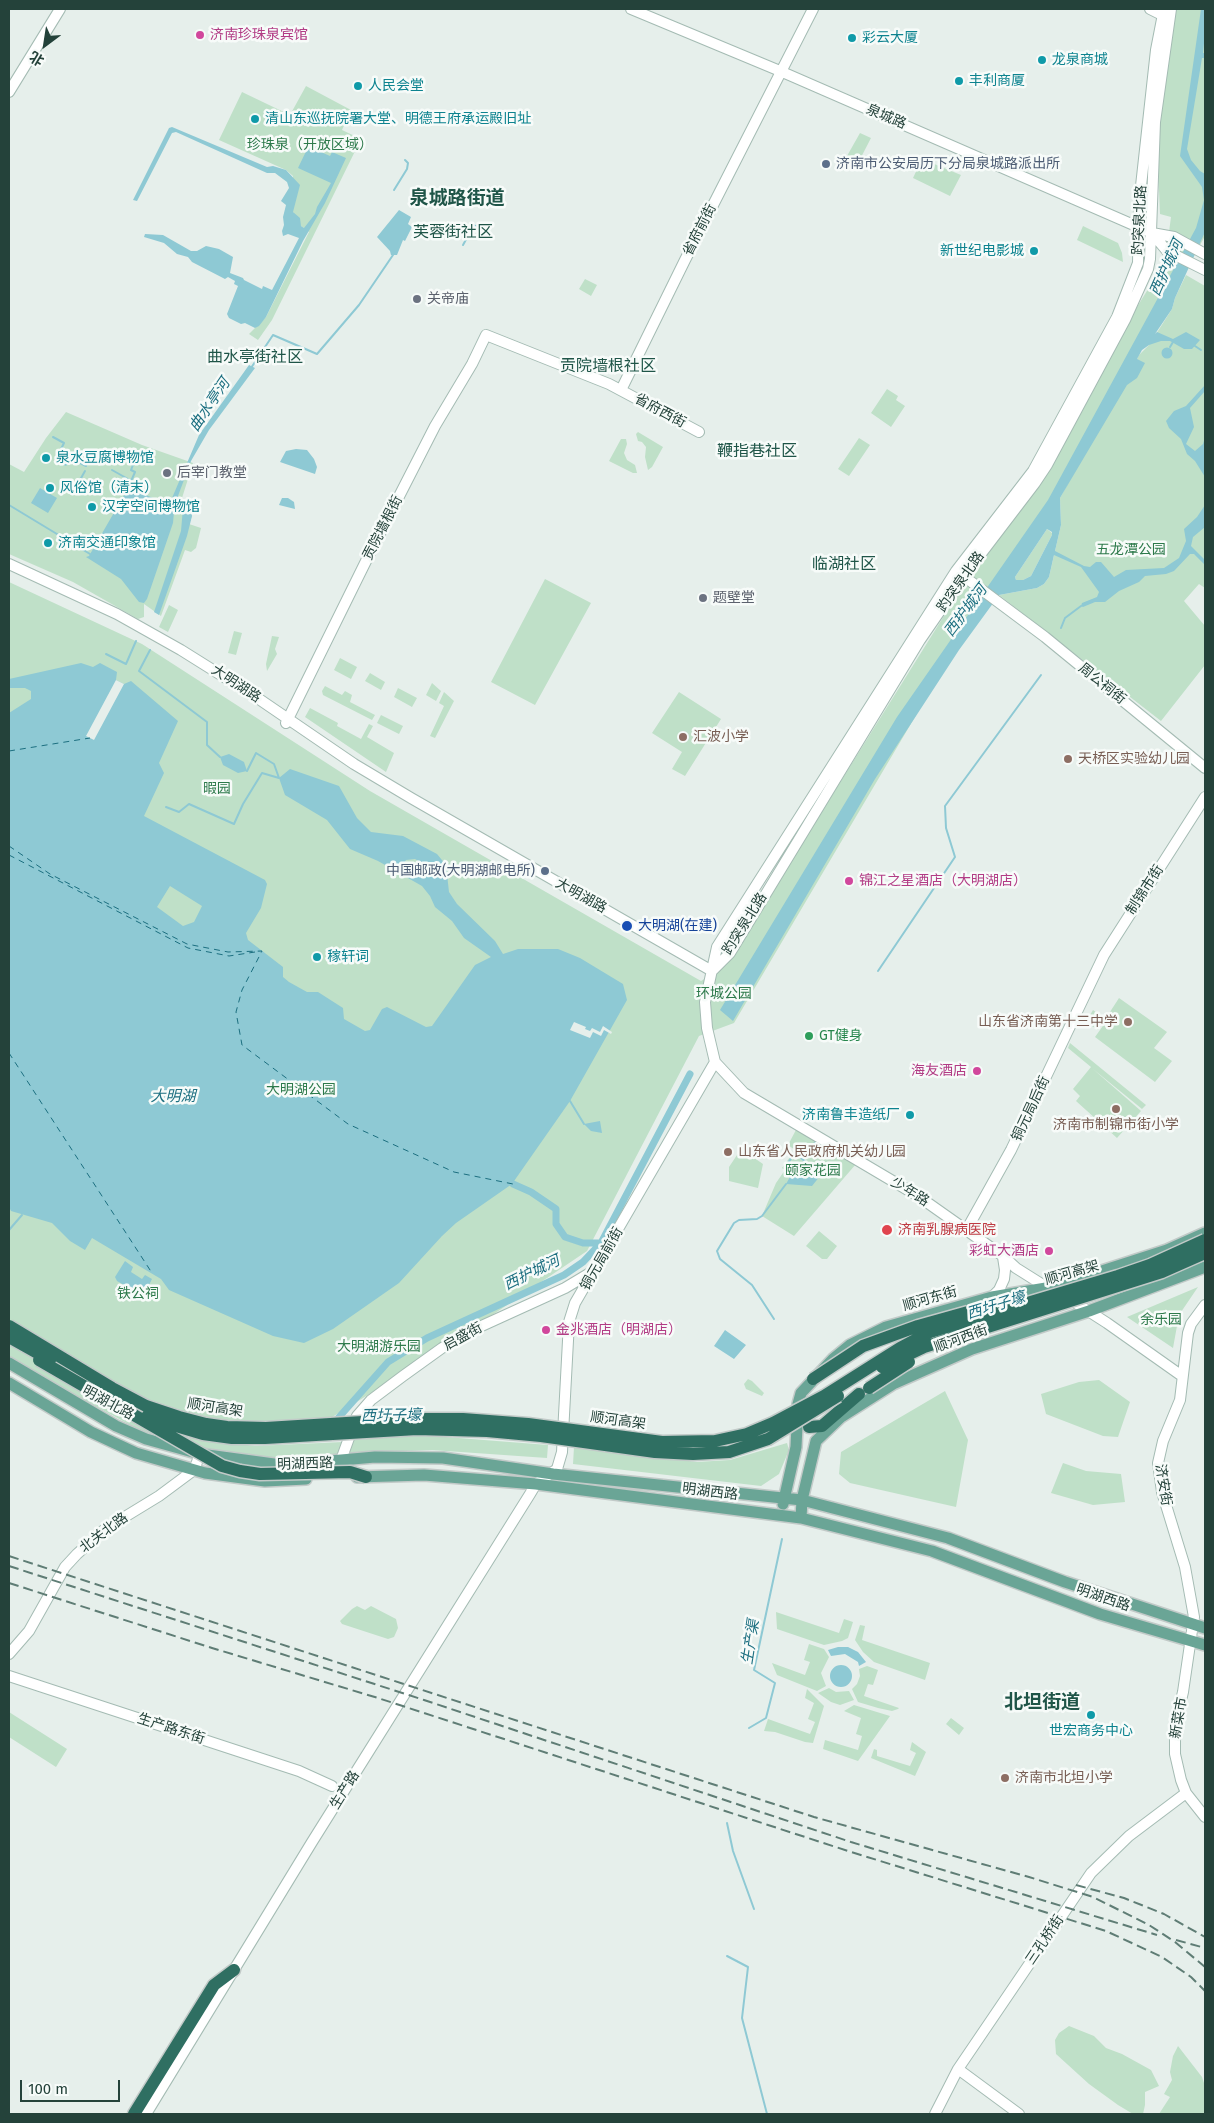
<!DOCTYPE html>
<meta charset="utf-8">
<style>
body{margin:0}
#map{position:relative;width:1214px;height:2123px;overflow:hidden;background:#e6efeb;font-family:"Fira Sans","Noto Sans SC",sans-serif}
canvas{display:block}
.frame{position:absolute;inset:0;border:10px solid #24423a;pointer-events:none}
.north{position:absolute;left:20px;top:20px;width:50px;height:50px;-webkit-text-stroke:4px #f7fbf9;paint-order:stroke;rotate:211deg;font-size:14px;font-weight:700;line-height:20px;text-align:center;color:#24423a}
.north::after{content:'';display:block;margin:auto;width:18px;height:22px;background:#24423a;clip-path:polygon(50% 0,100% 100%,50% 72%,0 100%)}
.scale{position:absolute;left:20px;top:2080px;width:100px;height:22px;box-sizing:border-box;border:2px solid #24423a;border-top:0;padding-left:6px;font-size:15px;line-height:18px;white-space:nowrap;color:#24423a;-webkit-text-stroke:4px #f7fbf9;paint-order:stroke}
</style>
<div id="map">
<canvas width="1214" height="2123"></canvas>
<div class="frame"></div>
<div class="north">北</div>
<div class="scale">100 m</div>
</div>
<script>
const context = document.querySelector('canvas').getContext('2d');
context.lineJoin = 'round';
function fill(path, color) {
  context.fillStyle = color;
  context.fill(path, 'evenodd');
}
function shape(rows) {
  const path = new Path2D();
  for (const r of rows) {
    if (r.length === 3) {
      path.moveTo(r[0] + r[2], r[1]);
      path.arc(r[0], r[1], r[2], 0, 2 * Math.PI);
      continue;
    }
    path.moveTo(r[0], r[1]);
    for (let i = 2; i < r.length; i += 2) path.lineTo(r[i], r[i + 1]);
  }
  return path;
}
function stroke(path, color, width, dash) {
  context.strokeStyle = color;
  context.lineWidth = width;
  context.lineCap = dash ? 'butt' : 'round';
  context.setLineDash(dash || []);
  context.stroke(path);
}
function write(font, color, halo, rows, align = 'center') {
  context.font = font + ' "Fira Sans","Noto Sans SC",sans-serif';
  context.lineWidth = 5;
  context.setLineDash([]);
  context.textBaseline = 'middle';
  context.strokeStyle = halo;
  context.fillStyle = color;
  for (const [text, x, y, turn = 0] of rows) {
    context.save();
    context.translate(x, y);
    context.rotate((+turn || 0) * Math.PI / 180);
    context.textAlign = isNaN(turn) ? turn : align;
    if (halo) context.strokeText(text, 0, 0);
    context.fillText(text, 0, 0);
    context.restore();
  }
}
fill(shape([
 [1167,9,1205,9,1205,236,1160,318,1137,352,1111,410,1139,355,1149,345,1172,309,1175,298,1186,275,1205,286,1205,588,1199,584,1184,601,1205,626,1205,665,1161,721,999,595,1037,588,1044,584,1049,577,1061,525,1060,498,1083,456,938,678,734,1023,699,1036,587,1251,439,1351,329,1419,276,1423,211,1420,145,1401,9,1322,9,582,142,644,370,791,701,981,726,965,1165,262,1171,217,1160,214,1154,70],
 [306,86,351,110,342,130,361,139,272,320,258,340,249,334,266,317,309,232,301,226,293,212,293,176,286,170,219,140,242,92,290,115],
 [860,133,871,138,855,169,843,163],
 [922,159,961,175,950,196,913,178],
 [1083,226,1118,243,1122,253,1123,262,1077,240],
 [585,279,597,285,591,296,579,289],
 [887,389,898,396,896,400,905,406,891,427,871,413],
 [66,412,142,445,193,463,182,498,187,503,187,505,190,505,192,516,189,524,201,528,196,548,191,552,185,550,161,616,144,604,144,617,138,619,73,582,9,554,9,464,24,472,46,438],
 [638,432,663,447,652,467,648,470,645,457,646,447,642,442,638,441,636,434],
 [859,438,870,445,849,476,838,469],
 [621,439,626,439,627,444,624,453,627,460,635,465,637,473,633,473,609,461],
 [1047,529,1052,533,1052,535,1031,576,1023,580,1016,580,1015,577],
 [545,579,591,603,535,705,491,682],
 [169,605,178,610,168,632,159,627],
 [234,631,242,633,236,655,228,653],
 [272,636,279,637,275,649,277,654,267,671,266,664],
 [340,658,357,667,351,679,334,670],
 [370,673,385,682,381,690,365,681],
 [432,683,441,691,436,701,426,695],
 [325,686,342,695,345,691,352,695,350,702,375,715,372,720,323,695,322,691],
 [398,688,417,698,412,707,394,697],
 [444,692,454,701,435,738,430,736,444,706,439,703],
 [679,692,721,719,685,776,672,769,682,752,652,733],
 [310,708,338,723,337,726,361,739,369,724,373,726,367,737,394,753,386,772,305,717],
 [381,715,403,726,399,734,377,723],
 [1119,998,1167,1032,1154,1048,1172,1061,1155,1082,1095,1037,1110,1016,1108,1015],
 [1093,1010,1105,1019,1098,1030,1086,1022],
 [1070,1043,1146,1105,1142,1109,1093,1069,1141,1111,1117,1138,1076,1101,1080,1096,1073,1089,1091,1067,1068,1048],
 [797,1128,856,1164,794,1236,762,1216,776,1183,785,1170,782,1168,795,1150,788,1145],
 [741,1149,763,1164,758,1188,729,1181,729,1167],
 [819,1231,837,1246,827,1259,822,1259,806,1246],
 [1198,1287,1179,1315,1173,1348,1127,1317],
 [9,1344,115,1407,185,1437,255,1446,343,1442,338,1454,295,1457,245,1457,183,1446,136,1428,56,1385,9,1356],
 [748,1379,752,1381,764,1393,762,1396,746,1389,744,1384],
 [1099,1380,1130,1402,1118,1437,1103,1436,1046,1414,1041,1394,1079,1382],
 [945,1391,968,1440,956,1507,850,1483,839,1474,841,1452],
 [420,1435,548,1445,547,1458,432,1450,348,1453,354,1440],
 [787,1443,789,1450,779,1474,761,1486,573,1464,574,1447,697,1462,730,1460],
 [1063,1463,1086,1471,1121,1474,1125,1502,1093,1505,1051,1493],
 [357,1606,365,1610,371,1606,396,1619,398,1628,394,1637,388,1639,342,1624,340,1621,352,1609],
 [776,1612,839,1633,844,1619,853,1622,848,1638,842,1641,824,1645,777,1629],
 [860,1625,865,1626,862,1640,930,1663,925,1680,874,1662,863,1652,855,1640],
 [809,1644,824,1649,829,1657,821,1673,826,1686,817,1691,777,1675,772,1663,805,1675,810,1662,804,1660],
 [867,1666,878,1670,873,1685,868,1684,864,1696,899,1708,898,1709,892,1711,878,1708,858,1702,852,1689,857,1684,860,1676,859,1669],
 [829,1688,836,1692,849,1691,854,1700,840,1705,831,1702,818,1693],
 [807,1689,824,1706,813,1743,805,1742,775,1732,764,1731,768,1719,810,1734,815,1722,808,1719,814,1703,805,1698],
 [854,1705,890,1716,858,1761,823,1749,825,1740,858,1750,862,1736,856,1734,861,1718,844,1711],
 [9,1712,67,1749,56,1767,9,1737],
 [951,1718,964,1728,959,1735,946,1724],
 [912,1742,926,1752,915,1776,871,1758,874,1749,877,1750,877,1756,910,1766,916,1753,910,1750],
 [1069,2026,1094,2036,1106,2048,1122,2054,1151,2070,1159,2086,1145,2092,1145,2105,1143,2114,1133,2114,1118,2105,1089,2084,1056,2054,1055,2040,1059,2033],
 [1178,2046,1202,2077,1205,2086,1205,2114,1159,2114,1170,2097,1164,2094,1172,2080,1170,2072,1173,2056]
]), '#bfe0c8');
fill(shape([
 [1201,9,1205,9,1205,34,1203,53,1205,53,1205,58,1202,58,1187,149,1191,160,1200,171,1205,174,1205,232,1175,298,1172,309,1155,334,1157,332,1173,339,1186,332,1200,340,1192,349,1184,349,1170,341,1161,341,1149,345,1142,350,1137,359,1145,363,1137,378,1127,385,1060,498,1061,525,1055,551,1084,566,1090,567,1096,562,1101,562,1114,577,1126,570,1164,568,1179,558,1186,541,1184,529,1197,517,1205,505,1205,527,1193,537,1191,546,1205,560,1205,565,1194,554,1190,554,1174,571,1166,574,1145,576,1139,582,1119,591,1105,602,1095,602,1083,607,1081,606,1082,603,1097,597,1099,592,1081,567,1054,555,1049,577,1044,584,1037,588,999,595,959,650,875,779,733,1021,720,1010,897,717,1048,500,1196,228,1204,200,1202,187,1180,156],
 [1047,529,1052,532,1052,535,1031,576,1023,580,1016,580,1015,577],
 [172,127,267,167,273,166,286,170,300,185,293,212,300,218,301,226,304,228,315,214,317,207,331,183,298,168,311,141,323,147,321,152,330,156,332,152,346,158,325,203,303,241,266,317,259,326,255,328,245,323,241,324,229,318,227,314,238,286,234,284,235,281,228,277,225,279,192,262,188,257,177,254,164,243,144,237,145,234,163,235,191,251,197,251,206,246,219,249,233,257,230,273,243,278,244,280,262,289,263,286,272,290,299,238,288,234,283,236,282,231,284,225,283,217,286,205,281,201,289,188,287,182,275,173,267,173,176,132,172,133,137,201,133,200,169,128],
 [399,210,411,217,408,224,412,227,405,241,403,240,397,255,391,255,390,251,377,237],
 [1167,353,5.5],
 [249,365,255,368,209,430,191,461,178,496,172,508,174,512,173,523,147,599,144,603,139,602,121,579,86,557,89,556,127,490,132,489,169,505,199,435],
 [1205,385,1205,391,1190,408,1194,427,1186,444,1195,451,1203,444,1205,437,1205,477,1195,461,1187,454,1181,439,1169,428,1166,421,1174,411,1186,406],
 [296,449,307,450,314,459,317,467,315,474,280,462,286,451],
 [63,452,73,458,66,466,56,461],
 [40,488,57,498,48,513,31,503],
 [282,498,288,498,294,502,295,509,279,505],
 [183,508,191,510,192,516,187,536,159,615,154,612,181,531],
 [81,663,93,667,100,663,117,672,116,680,124,684,131,681,178,721,159,763,164,773,144,816,265,880,267,884,261,908,246,933,248,940,283,967,283,977,289,982,307,992,318,992,343,1008,344,1019,365,1031,370,1030,382,1009,387,1007,426,1027,432,1026,475,965,491,957,464,938,452,921,435,907,430,896,422,886,378,861,350,849,327,820,285,795,279,778,290,769,339,786,357,818,371,832,403,836,437,854,446,865,449,892,457,904,495,941,503,954,518,949,558,949,580,958,623,984,627,1000,570,1101,512,1184,456,1223,442,1236,399,1283,333,1329,304,1343,273,1336,169,1290,161,1279,92,1238,85,1250,70,1241,52,1223,11,1211,9,1207,9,713,31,699,31,691,25,688,9,688,9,679],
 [415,859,424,864,426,869,425,878,410,871,404,863,406,860],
 [170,886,202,906,194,922,183,926,157,907],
 [229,754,244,762,247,771,238,773,223,765,220,757],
 [600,1121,602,1133,591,1131,584,1124],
 [817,1172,820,1176,812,1186,786,1184,791,1175,798,1175,806,1179],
 [125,1261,133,1267,131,1272,142,1279,145,1275,152,1279,145,1293,140,1294,117,1281,115,1277],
 [725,1330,746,1345,734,1359,714,1346],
 [838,1647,848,1647,858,1652,866,1662,859,1666,858,1662,845,1654,831,1656,828,1650],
 [841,1676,11]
]), '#8ec9d4');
fill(shape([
 [116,680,124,684,94,740,86,736],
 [574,1022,586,1027,585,1029,590,1031,592,1028,600,1032,603,1026,612,1032,611,1034,604,1030,601,1036,593,1032,590,1038,570,1030]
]), '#e6efeb');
stroke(shape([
 [394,190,407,169,408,163,405,160],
 [463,245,474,225,487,233],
 [273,335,317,354,359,305,393,255],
 [1195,346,1201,350],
 [1170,347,1173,342],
 [251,368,273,335],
 [53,437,64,443,60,451,64,454],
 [70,458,86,466],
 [112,470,128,479,130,489],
 [129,481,132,479,135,472,131,470,133,465],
 [72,494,85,471],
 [9,505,90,554],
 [1061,628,1065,618,1081,606],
 [150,650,139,671,207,722,207,745,220,757],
 [106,654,126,664,136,641],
 [247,771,256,753,274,764,279,778],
 [166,807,179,812,189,804,234,824,243,804,262,773,279,778],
 [878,971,955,857,946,828,945,806,1041,675],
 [570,1101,584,1124],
 [803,1159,816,1141],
 [791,1175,786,1166,792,1157,800,1157,817,1172],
 [9,1230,22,1215],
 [774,1319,752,1285,720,1259,717,1251,734,1223,739,1220,757,1219,762,1216,786,1184],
 [724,1445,734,1443],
 [749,1728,766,1718,775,1683,754,1670,782,1539],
 [727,1823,733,1851,754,1909],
 [727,1956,748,1967,742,2018,767,2114]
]), '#8ec9d4', 2);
stroke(shape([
 [513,1184,531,1192,556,1209,556,1224,565,1237,583,1243,601,1243],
 [332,1425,388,1362,427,1338,564,1275,583,1262,601,1243,690,1074]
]), '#8ec9d4', 7);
stroke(shape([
 [9,751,90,738],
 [9,846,50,874,187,944,228,952,262,951,242,990,236,1012,242,1045,348,1124,454,1172,513,1184],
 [9,855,188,948,229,956,255,952],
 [9,1053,152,1273]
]), '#1c6f80', 1, [6, 5]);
const secondary = shape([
 [631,9,780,71,1152,233,1174,237,1205,254],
 [1150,9,1168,18],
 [9,92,60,9],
 [1152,233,1167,251,1205,270],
 [621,390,685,260,813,9],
 [9,564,117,614,181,650,256,697,354,764,411,798,712,971],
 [958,572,1045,637,1205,768],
 [286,723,368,557,435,426,472,364,486,335,609,384,699,432],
 [713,970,730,953,920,640,964,576,1035,483,1047,465,1125,320,1148,269,1150,259,1155,122,1171,9],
 [967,1229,1011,1150,1104,955,1205,797],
 [1051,1290,1016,1268,1003,1256,918,1196,744,1093,715,1062,707,1028,705,1002,717,947,956,571,1033,471,1117,317,1138,263,1139,204,1156,50,1164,9],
 [992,1297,999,1290,1004,1279,1005,1270,1003,1257],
 [1068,1298,1107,1323,1182,1376],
 [1205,1305,1191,1324,1188,1333,1180,1400,1163,1441,1158,1463,1162,1492,1185,1567,1194,1617,1183,1692,1175,1725,1175,1754,1181,1780,1186,1793,1205,1817],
 [341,1460,357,1416,371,1400,403,1376,442,1348,475,1329,565,1288,595,1270],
 [9,1654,29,1631,65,1567,77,1554,105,1529,159,1496,194,1470,200,1454],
 [9,1676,299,1771,332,1786],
 [958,2069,1019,2114],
 [146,2114,312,1842,530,1494,536,1484,557,1469,562,1452,569,1322,575,1303,715,1062],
 [935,2114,958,2069,1091,1873,1129,1836,1186,1793]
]);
const primary = shape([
 [9,1363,116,1426,146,1439,200,1454,274,1464,296,1464,375,1457,443,1458,553,1474,802,1500,948,1538,1065,1582,1205,1628],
 [9,1383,91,1432,136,1453,205,1473,265,1481,306,1479],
 [357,1477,424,1475,536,1484,801,1518,932,1551,1100,1614,1205,1645],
 [783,1504,796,1447,798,1404,801,1393,833,1359,850,1345,886,1327,992,1297,1046,1288,1074,1280,1167,1250,1205,1233],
 [801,1518,802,1500,816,1441,841,1417,893,1384,972,1349,1089,1311,1205,1267]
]);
const highway = shape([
 [809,1427,822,1426,859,1394],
 [134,2114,214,1985,234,1970]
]);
stroke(secondary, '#a4bbb3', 12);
stroke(primary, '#c2cac8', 14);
stroke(highway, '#c2cac8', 15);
stroke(secondary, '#fff', 10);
stroke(primary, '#6aa596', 11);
stroke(highway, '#2f6f62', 12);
stroke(shape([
 [9,1556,814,1817,1029,1877,1093,1897,1149,1925,1175,1942,1205,1967],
 [9,1566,424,1700,851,1842,1157,1935],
 [9,1583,212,1648,378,1698,848,1851,1106,1931,1162,1957,1191,1977,1205,1991],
 [1076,1885,1124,1898,1164,1914,1205,1937],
 [1176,1940,1205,1948]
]), '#5f7d75', 2, [10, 5]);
const highwayBridge = shape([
 [9,1326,112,1388,146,1406,179,1417,206,1424,227,1427,266,1428,411,1419,463,1419,528,1424,662,1442,715,1441,747,1434,773,1423,824,1396,900,1348,930,1332,1118,1276,1150,1265,1205,1240],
 [9,1337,50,1360],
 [39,1360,222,1466,240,1471,260,1474,350,1472,366,1477],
 [882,1367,924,1347,1162,1272,1205,1253],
 [813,1379,863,1346,918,1326,968,1312],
 [869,1388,909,1362],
 [148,1415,166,1423,203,1434,232,1438,265,1438,417,1429,487,1431,541,1436,655,1452,693,1454,729,1452,768,1439,838,1396]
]);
stroke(highwayBridge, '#c2cac8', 15, []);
stroke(highwayBridge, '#2f6f62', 12);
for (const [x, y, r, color] of [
 [200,35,5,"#d1479c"],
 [852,38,5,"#0f9aa8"],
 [1042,60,5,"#0f9aa8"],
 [959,81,5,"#0f9aa8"],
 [358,86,5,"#0f9aa8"],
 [255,119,5,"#0f9aa8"],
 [826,164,5,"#5c6f8a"],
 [1034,251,5,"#0f9aa8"],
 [417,299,5,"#6b7280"],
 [46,458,5,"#0f9aa8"],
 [167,473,5,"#6b7280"],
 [50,488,5,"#0f9aa8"],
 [92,507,5,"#0f9aa8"],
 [48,543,5,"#0f9aa8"],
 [703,598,5,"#6b7280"],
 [683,737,5,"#8d6e63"],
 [1068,759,5,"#8d6e63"],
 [545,871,5,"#5c6f8a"],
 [849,881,5,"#d1479c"],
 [627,926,6,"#1a4fb4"],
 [317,957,5,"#0f9aa8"],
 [1128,1022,5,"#8d6e63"],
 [809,1036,5,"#2e9e5b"],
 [977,1071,5,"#d1479c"],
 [1116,1109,5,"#8d6e63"],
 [910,1115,5,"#0f9aa8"],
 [728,1152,5,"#8d6e63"],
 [887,1230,6,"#e0444e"],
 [1049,1251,5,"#d1479c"],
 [546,1330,5,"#d1479c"],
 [1091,1715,5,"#0f9aa8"],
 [1005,1778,5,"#8d6e63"]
]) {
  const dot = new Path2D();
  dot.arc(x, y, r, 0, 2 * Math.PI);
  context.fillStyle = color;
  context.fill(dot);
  stroke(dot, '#f7fbf9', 2);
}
write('14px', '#b23c85', '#f7fbf9', [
 ["济南珍珠泉宾馆",210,35],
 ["锦江之星酒店（大明湖店）",859,881],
 ["海友酒店",967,1071,"right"],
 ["彩虹大酒店",1039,1251,"right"],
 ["金兆酒店（明湖店）",556,1330]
], 'left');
write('14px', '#0d838f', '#f7fbf9', [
 ["彩云大厦",862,38],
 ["龙泉商城",1052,60],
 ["丰利商厦",969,81],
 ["人民会堂",368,86],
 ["清山东巡抚院署大堂、明德王府承运殿旧址",265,119],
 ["新世纪电影城",1024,251,"right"],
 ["泉水豆腐博物馆",56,458],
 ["风俗馆（清末）",60,488],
 ["汉字空间博物馆",102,507],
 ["济南交通印象馆",58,543],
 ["稼轩词",327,957],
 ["济南鲁丰造纸厂",900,1115,"right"],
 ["世宏商务中心",1091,1731,"center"]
], 'left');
write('14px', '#24423a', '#f7fbf9', [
 ["泉城路",886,117,23],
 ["趵突泉北路",1140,220,-87],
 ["省府前街",700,230,-63],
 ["省府西街",660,411,28],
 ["贡院墙根街",383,528,-63],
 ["趵突泉北路",961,582,-55],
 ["大明湖路",236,684,33],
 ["周公祠街",1102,684,39],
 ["制锦市街",1145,890,-57],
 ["大明湖路",581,896,29],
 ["趵突泉北路",745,924,-58],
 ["铜元局后街",1031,1109,-65],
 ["少年路",910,1192,32],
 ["铜元局前街",602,1259,-60],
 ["顺河高架",1072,1273,-16],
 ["顺河东街",930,1299,-16],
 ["启盛街",463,1337,-29],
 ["顺河西街",961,1339,-20],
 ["明湖北路",108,1403,28],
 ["顺河高架",215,1408,9],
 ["顺河高架",618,1421,8],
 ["明湖西路",305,1464,-2],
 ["济安街",1163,1485,81],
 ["明湖西路",710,1492,7],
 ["北关北路",104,1533,-37],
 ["明湖西路",1103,1598,19],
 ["新菜市",1179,1718,-80],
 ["生产路东街",171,1729,18],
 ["生产路",345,1790,-58],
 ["三孔桥街",1045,1940,-56]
]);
write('14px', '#2d7a4b', '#f7fbf9', [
 ["珍珠泉（开放区域）",310,145],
 ["五龙潭公园",1131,550],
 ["暇园",217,789],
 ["环城公园",724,994],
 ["大明湖公园",301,1090],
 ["颐家花园",813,1171],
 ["铁公祠",138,1294],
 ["余乐园",1161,1320],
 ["大明湖游乐园",379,1347]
]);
write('14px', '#4e5e75', '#f7fbf9', [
 ["济南市公安局历下分局泉城路派出所",836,164],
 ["中国邮政(大明湖邮电所)",535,871,"right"]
], 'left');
write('14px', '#5b616d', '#f7fbf9', [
 ["关帝庙",427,299],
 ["后宰门教堂",177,473],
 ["题壁堂",713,598]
], 'left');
write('14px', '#785e54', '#f7fbf9', [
 ["汇波小学",693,737],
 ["天桥区实验幼儿园",1078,759],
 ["山东省济南第十三中学",1118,1022,"right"],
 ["济南市制锦市街小学",1116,1125,"center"],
 ["山东省人民政府机关幼儿园",738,1152],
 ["济南市北坦小学",1015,1778]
], 'left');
write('14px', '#164399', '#f7fbf9', [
 ["大明湖(在建)",638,926]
], 'left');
write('14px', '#27864d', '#f7fbf9', [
 ["GT健身",819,1036]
], 'left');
write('14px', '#be3a42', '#f7fbf9', [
 ["济南乳腺病医院",898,1230]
], 'left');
write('italic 15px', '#1c6f80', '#f7fbf9', [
 ["西护城河",1167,268,-66],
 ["曲水亭河",210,405,-56],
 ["西护城河",966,611,-53],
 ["大明湖",173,1097],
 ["西护城河",532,1273,-26],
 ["西圩子壕",996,1306,-17],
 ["西圩子壕",391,1416,-1],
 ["生产渠",751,1642,-81]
]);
write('16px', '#1f5548', '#f7fbf9', [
 ["芙蓉街社区",453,233],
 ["曲水亭街社区",255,358],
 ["贡院墙根社区",608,367],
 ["鞭指巷社区",757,452],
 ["临湖社区",844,565]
]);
write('bold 19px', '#1f5548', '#f7fbf9', [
 ["泉城路街道",457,199],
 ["北坦街道",1042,1703]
]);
</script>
